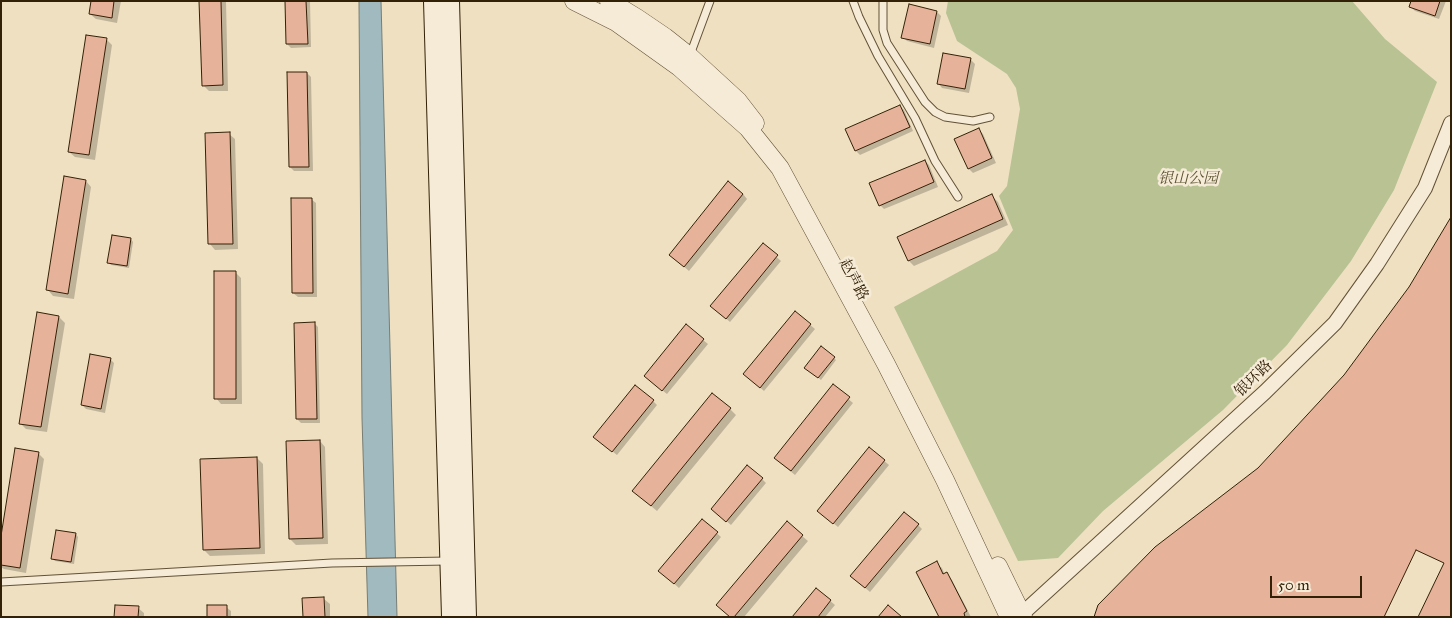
<!DOCTYPE html>
<meta charset="utf-8">
<style>
body{margin:0}
#map{position:relative;width:1452px;height:618px;overflow:hidden;background:#efe0c1;font-family:"IM FELL Great Primer",serif}
canvas{display:block}
.frame{position:absolute;inset:0;border:2px solid #332107;pointer-events:none}
.scale{position:absolute;left:1270px;top:576px;width:92px;height:22px;box-sizing:border-box;border:2px solid #332107;border-top:0;padding-left:6px;font-size:15px;line-height:18px;white-space:nowrap;color:#332107;-webkit-text-stroke:4px #f5ebd7;paint-order:stroke}
</style>
<div id="map">
<canvas width="1452" height="618"></canvas>
<div class="frame"></div>
<div class="scale">50 m</div>
</div>
<script>
const context = document.querySelector('canvas').getContext('2d');
context.lineJoin = 'round';
function fill(path, color) {
  context.fillStyle = color;
  context.fill(path, 'evenodd');
}
function shape(rows) {
  const path = new Path2D();
  for (const r of rows) {
    path.moveTo(r[0], r[1]);
    for (let i = 2; i < r.length; i += 2) path.lineTo(r[i], r[i + 1]);
  }
  return path;
}
function stroke(path, color, width, dash) {
  context.strokeStyle = color;
  context.lineWidth = width;
  context.lineCap = dash ? 'butt' : 'round';
  context.setLineDash(dash || []);
  context.stroke(path);
}
function write(font, color, halo, rows, align = 'center') {
  context.font = font + ' "IM FELL Great Primer","Noto Serif SC",serif';
  context.lineWidth = 5;
  context.setLineDash([]);
  context.textBaseline = 'middle';
  context.strokeStyle = halo;
  context.fillStyle = color;
  for (const [text, x, y, turn = 0] of rows) {
    context.save();
    context.translate(x, y);
    context.rotate((+turn || 0) * Math.PI / 180);
    context.textAlign = isNaN(turn) ? turn : align;
    if (halo) context.strokeText(text, 0, 0);
    context.fillText(text, 0, 0);
    context.restore();
  }
}
fill(shape([
 [948,1,1352,1,1385,39,1437,82,1394,190,1351,261,1287,345,1223,410,1103,511,1058,558,1018,561,894,307,997,251,1013,230,999,196,1007,186,1020,109,1016,88,1007,74,957,41,946,13]
]), '#b8c293');
const water = shape([
 [359,1,381,1,397,617,368,617,362,418,359,1]
]);
fill(water, '#a1babf');
stroke(water, '#757d75', 1);
fill(shape([
 [92,1,121,1,117,23,96,19,90,14],
 [201,1,226,1,228,91,209,91,203,85],
 [286,1,310,1,311,47,291,48,287,44],
 [1413,1,1446,1,1439,19,1415,11,1411,7],
 [937,12,941,16,934,48,907,41,903,37],
 [106,39,112,45,95,160,75,157,69,152],
 [944,54,971,60,975,64,969,93,942,88,938,83],
 [307,73,311,77,313,171,294,171,290,167],
 [900,106,904,110,913,131,860,155,856,151],
 [978,129,983,134,996,163,973,173,969,169,956,140],
 [229,134,235,139,238,249,215,250,210,244],
 [925,161,929,165,938,187,884,209,880,205],
 [86,181,91,187,74,299,53,296,48,290],
 [743,194,747,199,689,271,675,259],
 [992,196,998,202,1008,225,914,266,909,261],
 [311,199,316,203,317,297,298,297,293,293],
 [113,237,131,239,133,242,129,268,111,265,109,262],
 [763,245,781,261,730,322,716,310],
 [235,272,241,278,242,404,221,404,216,398],
 [795,312,815,329,764,391,749,378],
 [59,317,65,323,47,432,26,429,20,423],
 [314,323,318,327,320,423,301,423,297,419],
 [686,326,708,344,667,394,649,380],
 [834,358,836,360,821,380,809,370],
 [110,359,114,363,105,413,86,409,82,405],
 [833,386,853,403,795,475,779,462],
 [653,401,657,405,617,455,599,441],
 [730,409,736,415,657,511,640,497],
 [320,441,325,447,328,544,296,545,290,539],
 [869,448,889,465,838,527,823,515],
 [38,453,44,459,26,573,4,569,1,567,1,544],
 [257,458,263,464,265,554,210,556,204,550],
 [762,479,766,483,731,525,717,513],
 [702,520,721,537,679,588,664,575],
 [918,525,922,529,870,592,856,580],
 [57,531,76,534,78,537,74,564,55,561,52,558],
 [802,536,808,541,744,617,731,617],
 [936,563,942,568,945,575,947,574,952,580,971,617,940,617],
 [816,589,835,605,825,617,794,617],
 [324,599,330,604,330,617,304,617],
 [226,607,231,611,231,617,208,617],
 [138,608,144,613,144,617,115,617]
]), '#0003');
const building = shape([
 [91,1,114,1,112,18,89,14,91,1],
 [199,1,221,1,223,85,202,86,199,1],
 [285,1,306,1,308,44,286,44,285,1],
 [1411,1,1440,1,1435,16,1409,7,1411,1],
 [909,4,937,11,930,44,901,38,909,4],
 [86,35,107,38,89,155,68,152,86,35],
 [943,53,971,58,965,89,937,84,943,53],
 [287,72,307,72,309,167,289,167,287,72],
 [900,105,910,127,855,151,845,129,900,105],
 [979,128,992,158,968,169,954,139,979,128],
 [230,132,233,244,208,244,205,133,230,132],
 [925,160,934,182,879,206,869,183,925,160],
 [64,176,86,180,68,294,46,290,64,176],
 [728,181,743,194,684,267,669,255,728,181],
 [992,194,1003,219,908,261,897,237,992,194],
 [291,198,312,198,313,293,292,293,291,198],
 [1451,217,1451,617,1094,617,1098,605,1155,547,1258,468,1344,375,1409,287,1451,217],
 [112,235,131,238,127,266,107,263,112,235],
 [763,243,778,255,726,319,710,306,763,243],
 [214,271,236,271,236,399,214,399,214,271],
 [795,311,811,324,760,388,743,374,795,311],
 [37,312,59,316,41,427,19,424,37,312],
 [315,322,317,419,296,419,294,323,315,322],
 [686,324,704,339,662,391,644,376,686,324],
 [821,346,835,357,818,378,804,368,821,346],
 [90,354,111,358,101,409,81,405,90,354],
 [833,384,850,397,791,471,774,458,833,384],
 [635,385,654,400,612,452,593,437,635,385],
 [712,393,731,408,651,506,632,491,712,393],
 [320,440,323,538,289,539,286,441,320,440],
 [869,447,885,460,833,524,817,511,869,447],
 [15,448,39,452,20,568,1,565,1,536,15,448],
 [257,457,260,548,203,550,200,459,257,457],
 [747,465,763,478,726,522,711,509,747,465],
 [904,512,919,524,865,588,850,576,904,512],
 [702,519,718,532,674,584,658,571,702,519],
 [787,521,803,535,734,617,730,617,716,605,787,521],
 [56,530,76,533,71,562,51,559,56,530],
 [1416,550,1444,563,1418,617,1384,617,1416,550],
 [937,561,943,574,947,572,967,611,964,613,965,617,939,617,916,572,937,561],
 [816,588,831,600,818,617,792,617,816,588],
 [324,597,325,617,303,617,302,598,324,597],
 [115,605,139,606,138,617,114,617,115,605],
 [207,605,227,605,227,617,207,617,207,605],
 [888,605,902,617,878,617,888,605]
]);
fill(building, '#e7b29a');
stroke(building, '#332107', 1);
const service = shape([
 [853,1,859,17,878,56,915,118,935,161,958,197],
 [883,1,883,30,887,43,925,102,935,112,945,117,973,121,990,117],
 [690,55,710,1],
 [1,582,332,563,448,561]
]);
const minor = shape([
 [1022,614,1265,392,1335,323,1377,264,1425,188,1451,123]
]);
const tertiary = shape([
 [574,1,616,22,679,67,748,128,780,168,886,364,945,480,1009,617],
 [609,1,637,18,665,37,689,56,738,101,755,123],
 [998,566,1023,617]
]);
const secondary = shape([
 [434,1,452,617],
 [449,1,466,617]
]);
stroke(service, '#625136', 9);
stroke(minor, '#625136', 16);
stroke(tertiary, '#625136', 19);
stroke(secondary, '#332107', 22);
stroke(service, '#f5ebd7', 7);
stroke(minor, '#f5ebd7', 14);
stroke(tertiary, '#f5ebd7', 18);
stroke(secondary, '#f5ebd7', 20);
write('italic 15px', '#5b5131', '#f5ebd7', [
 ["银山公园",1188,179]
]);
write('15px', '#332107', '#f5ebd7', [
 ["赵声路",853,280,62],
 ["银环路",1254,379,-44]
]);
</script>
